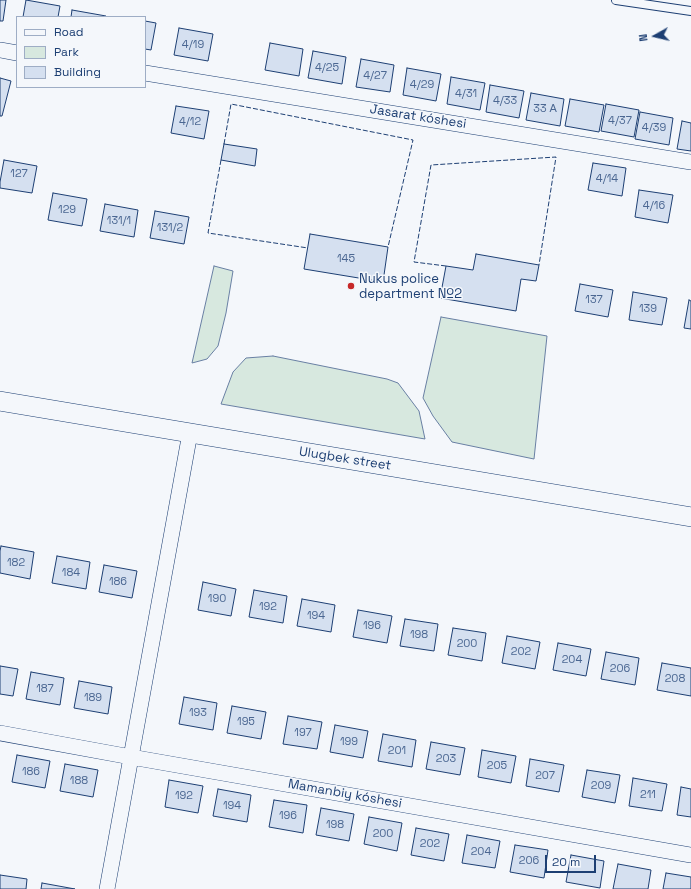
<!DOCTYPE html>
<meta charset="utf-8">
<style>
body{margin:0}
#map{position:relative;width:691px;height:889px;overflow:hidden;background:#f4f7fb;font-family:"Space Grotesk",sans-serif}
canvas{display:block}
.legend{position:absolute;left:16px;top:16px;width:130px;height:72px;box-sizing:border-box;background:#f4f7fb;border:1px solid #9eadc5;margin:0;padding:5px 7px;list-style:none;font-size:12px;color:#1d3f73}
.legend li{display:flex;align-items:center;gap:8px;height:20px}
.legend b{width:20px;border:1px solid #9eadc5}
.north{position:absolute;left:635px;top:16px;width:40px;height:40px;-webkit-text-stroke:3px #f4f7fb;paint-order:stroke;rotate:262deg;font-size:11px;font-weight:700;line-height:16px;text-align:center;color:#1d3f73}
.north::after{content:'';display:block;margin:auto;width:14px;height:18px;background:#1d3f73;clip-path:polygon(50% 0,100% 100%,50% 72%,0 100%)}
.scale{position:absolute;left:545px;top:855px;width:51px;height:18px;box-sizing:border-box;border:2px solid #1d3f73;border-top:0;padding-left:5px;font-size:12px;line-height:14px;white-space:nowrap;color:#1d3f73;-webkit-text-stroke:3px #f4f7fb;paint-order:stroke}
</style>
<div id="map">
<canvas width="691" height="889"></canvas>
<ul class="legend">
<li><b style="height:5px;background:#f4f7fb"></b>Road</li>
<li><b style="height:11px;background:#d7e8df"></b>Park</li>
<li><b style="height:11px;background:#d5e0f0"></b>Building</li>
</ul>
<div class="north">N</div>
<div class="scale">20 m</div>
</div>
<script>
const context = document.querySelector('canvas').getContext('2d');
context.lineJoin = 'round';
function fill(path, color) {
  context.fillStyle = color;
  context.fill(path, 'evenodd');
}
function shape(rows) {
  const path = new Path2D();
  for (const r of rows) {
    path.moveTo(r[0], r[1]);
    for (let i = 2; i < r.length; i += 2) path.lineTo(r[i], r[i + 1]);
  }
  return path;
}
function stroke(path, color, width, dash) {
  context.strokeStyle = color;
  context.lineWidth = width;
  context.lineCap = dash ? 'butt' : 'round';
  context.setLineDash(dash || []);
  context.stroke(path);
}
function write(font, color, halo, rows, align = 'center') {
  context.font = font + ' "Space Grotesk",sans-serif';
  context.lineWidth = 3;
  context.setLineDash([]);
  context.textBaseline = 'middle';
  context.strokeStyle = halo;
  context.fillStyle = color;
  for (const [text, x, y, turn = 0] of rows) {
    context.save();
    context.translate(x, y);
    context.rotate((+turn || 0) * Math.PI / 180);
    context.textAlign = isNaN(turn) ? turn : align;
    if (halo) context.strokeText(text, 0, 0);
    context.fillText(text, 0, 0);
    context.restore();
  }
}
const green = shape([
 [214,266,233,271,226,313,218,346,207,359,192,363,214,266],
 [441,317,547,336,534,459,452,442,433,416,423,398,441,317],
 [273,356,387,379,398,383,419,411,425,439,221,404,233,372,246,358,273,356]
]);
fill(green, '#d7e8df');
stroke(green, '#687fa3', 1);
const building = shape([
 [0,0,6,0,3,21,0,21,0,0],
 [26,0,60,6,58,17,23,17,26,0],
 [72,10,106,16,105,17,71,17,72,10],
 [145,21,156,23,151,50,145,49,145,21],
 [179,28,213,34,208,61,174,55,179,28],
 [270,43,303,49,299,76,265,70,270,43],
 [313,51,346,57,342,84,308,78,313,51],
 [361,59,394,65,390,92,356,87,361,59],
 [407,68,441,74,436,101,403,95,407,68],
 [451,77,485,83,480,110,447,104,451,77],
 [0,78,11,81,2,116,0,116,0,78],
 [490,85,524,91,519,118,486,112,490,85],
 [531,93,564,99,560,126,526,120,531,93],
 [570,99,604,105,599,132,565,126,570,99],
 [606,104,639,110,634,137,601,131,606,104],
 [176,106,209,111,204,139,171,133,176,106],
 [640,112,673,118,669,145,635,139,640,112],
 [682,121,691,123,691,151,677,149,682,121],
 [224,144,257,149,255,166,221,160,224,144],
 [4,160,37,166,32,193,0,188,0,182,4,160],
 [593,163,626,168,622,196,588,190,593,163],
 [639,190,673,195,668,223,635,217,639,190],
 [53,193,87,199,82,226,48,220,53,193],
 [105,204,138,210,134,237,100,231,105,204],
 [155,211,189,217,184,244,150,238,155,211],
 [310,234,388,247,383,282,304,269,310,234],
 [476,254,539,265,536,281,521,279,516,311,440,298,446,266,473,270,476,254],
 [580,284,613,290,608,317,575,311,580,284],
 [633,292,667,298,662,325,629,320,633,292],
 [689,300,691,301,691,329,684,328,689,300],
 [1,546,34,552,30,579,0,573,0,551,1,546],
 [57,556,90,562,86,589,52,583,57,556],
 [104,565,137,571,132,598,99,592,104,565],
 [203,582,236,589,231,616,198,610,203,582],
 [254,590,287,596,283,623,249,617,254,590],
 [302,599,335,605,331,632,297,626,302,599],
 [358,610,392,616,387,643,353,637,358,610],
 [405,619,438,624,434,651,400,646,405,619],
 [453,628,486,633,482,661,448,655,453,628],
 [507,636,540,642,535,669,502,663,507,636],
 [558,643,591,649,586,676,553,670,558,643],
 [606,652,639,658,635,685,601,679,606,652],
 [662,663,691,668,691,696,657,690,662,663],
 [0,666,18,669,13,696,0,694,0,666],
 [31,672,64,678,60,705,26,699,31,672],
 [79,681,112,687,108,714,74,708,79,681],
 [184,697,217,703,213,730,179,724,184,697],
 [232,706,266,712,261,739,227,733,232,706],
 [288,716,322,722,317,749,283,744,288,716],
 [335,725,368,731,363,758,330,752,335,725],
 [383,734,416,740,412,767,378,761,383,734],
 [431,742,465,748,460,775,426,769,431,742],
 [482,750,516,756,511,783,478,777,482,750],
 [17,755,50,761,45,788,12,782,17,755],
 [530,759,564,765,559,792,526,786,530,759],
 [65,764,98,770,93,797,60,791,65,764],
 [587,770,620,775,615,803,582,797,587,770],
 [633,778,667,784,662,811,629,806,633,778],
 [169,780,203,786,198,813,165,807,169,780],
 [681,787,691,789,691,817,677,815,681,787],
 [218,789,251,795,247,822,213,816,218,789],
 [274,800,307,805,303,833,269,827,274,800],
 [321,808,354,814,349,841,316,835,321,808],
 [369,817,402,823,397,851,364,844,369,817],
 [416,828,449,834,444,861,411,855,416,828],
 [467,835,500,841,495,868,462,863,467,835],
 [515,845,548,850,544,878,510,872,515,845],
 [571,855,604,861,600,888,566,882,571,855],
 [618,864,651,870,648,889,613,889,618,864],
 [666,873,691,877,691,889,663,889,666,873],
 [0,875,27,879,26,889,0,889,0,875],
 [42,883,75,889,41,889,42,883]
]);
fill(building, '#d5e0f0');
stroke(building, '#1d3f73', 1);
const service = shape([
 [616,0,691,11]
]);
const minor = shape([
 [0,50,17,53],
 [145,73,691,162],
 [0,733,131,757,691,855],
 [107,889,190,433]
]);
const tertiary = shape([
 [0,401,691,517]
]);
stroke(service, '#1d3f73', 10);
stroke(minor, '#1d3f73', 16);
stroke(tertiary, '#1d3f73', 20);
stroke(service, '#f4f7fb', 8);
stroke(minor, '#f4f7fb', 15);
stroke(tertiary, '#f4f7fb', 19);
stroke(shape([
 [224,144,231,104,413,140,388,247],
 [221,160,208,233,308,248],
 [446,266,414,262,431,165,556,157,539,265]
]), '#1d3f73', 1, [5, 2]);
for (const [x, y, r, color] of [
 [351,286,4,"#c62828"]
]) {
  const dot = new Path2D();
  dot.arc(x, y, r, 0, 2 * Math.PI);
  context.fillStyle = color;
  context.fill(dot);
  stroke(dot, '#f4f7fb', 1.5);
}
write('11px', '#4b6792', null, [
 ["4/19",193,45],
 ["4/25",327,68],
 ["4/27",375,76],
 ["4/29",422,85],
 ["4/31",466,94],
 ["4/33",505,101],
 ["33 А",545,109],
 ["4/37",620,121],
 ["4/12",190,122],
 ["4/39",654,128],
 ["127",19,174],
 ["4/14",607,179],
 ["4/16",654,206],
 ["129",67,210],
 ["131/1",119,221],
 ["131/2",170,228],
 ["145",346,259],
 ["137",594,300],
 ["139",648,309],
 ["182",16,563],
 ["184",71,573],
 ["186",118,582],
 ["190",217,599],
 ["192",268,607],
 ["194",316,616],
 ["196",372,626],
 ["198",419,635],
 ["200",467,644],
 ["202",521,652],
 ["204",572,660],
 ["206",620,669],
 ["208",675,679],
 ["187",45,689],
 ["189",93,698],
 ["193",198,713],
 ["195",246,722],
 ["197",303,733],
 ["199",349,742],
 ["201",397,751],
 ["203",446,759],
 ["205",497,766],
 ["186",31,772],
 ["207",545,776],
 ["188",79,781],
 ["209",601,786],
 ["211",648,795],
 ["192",184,796],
 ["194",232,806],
 ["196",288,816],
 ["198",335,825],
 ["200",383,834],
 ["202",430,844],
 ["204",481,852],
 ["206",529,861]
]);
write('13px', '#1d3f73', '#f4f7fb', [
 ["Jasarat kóshesi",418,117,9],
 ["Ulugbek street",345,459,9],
 ["Mamanbiy kóshesi",345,794,10]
]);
write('13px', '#1d3f73', '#f4f7fb', [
 ["Nukus police",359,279],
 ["department №2",359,294]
], 'left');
</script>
